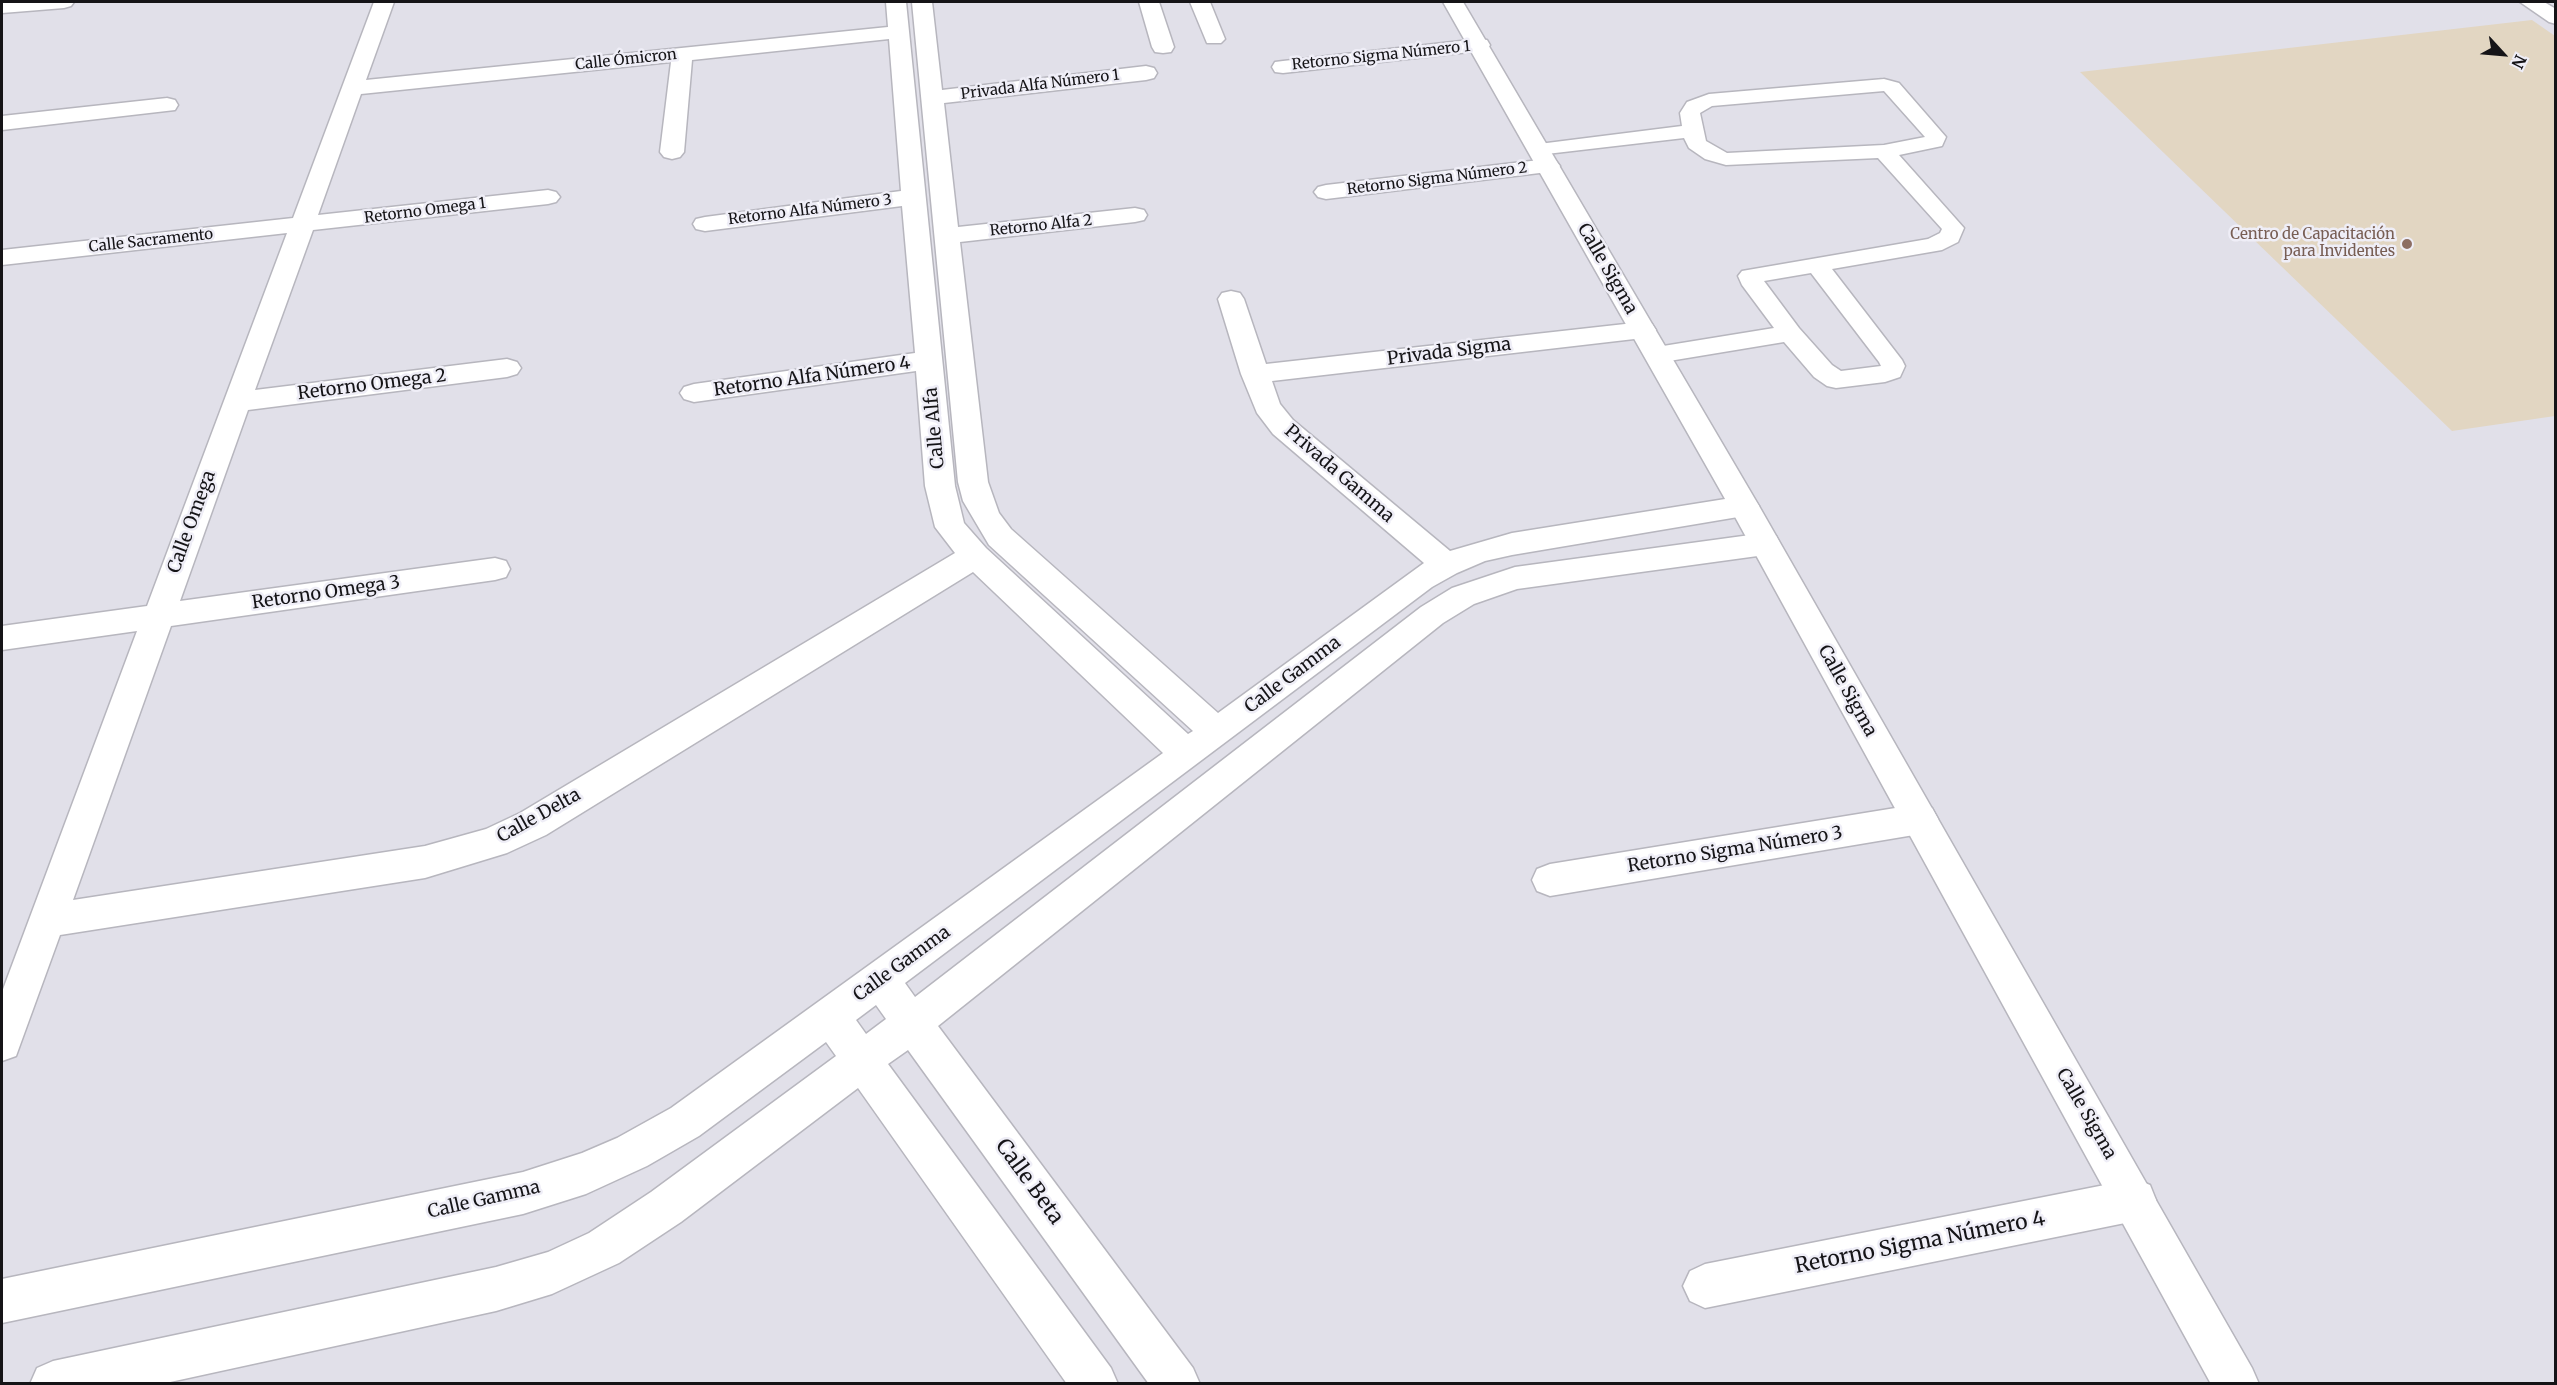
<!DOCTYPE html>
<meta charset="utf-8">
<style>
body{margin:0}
#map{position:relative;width:2557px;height:1385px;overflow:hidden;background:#e1e0e9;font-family:Merriweather,serif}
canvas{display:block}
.frame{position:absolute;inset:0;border:3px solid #151417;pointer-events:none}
.north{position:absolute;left:2473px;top:24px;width:60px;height:60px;-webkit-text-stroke:4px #efeef7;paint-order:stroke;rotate:116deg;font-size:16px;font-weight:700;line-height:24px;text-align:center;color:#151417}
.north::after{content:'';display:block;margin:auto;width:21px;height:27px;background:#151417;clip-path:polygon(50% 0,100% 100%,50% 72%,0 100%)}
</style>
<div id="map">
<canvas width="2557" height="1385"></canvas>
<div class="frame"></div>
<div class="north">N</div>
</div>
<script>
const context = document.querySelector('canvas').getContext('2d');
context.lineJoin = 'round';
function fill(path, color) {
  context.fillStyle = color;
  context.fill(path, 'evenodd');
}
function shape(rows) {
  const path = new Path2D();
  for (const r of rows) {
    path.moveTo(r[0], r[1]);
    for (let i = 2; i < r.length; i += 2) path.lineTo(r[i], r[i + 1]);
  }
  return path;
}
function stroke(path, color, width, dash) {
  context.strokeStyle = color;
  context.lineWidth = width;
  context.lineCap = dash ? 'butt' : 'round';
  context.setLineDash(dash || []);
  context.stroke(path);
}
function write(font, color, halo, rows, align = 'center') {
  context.font = font + ' Merriweather,serif';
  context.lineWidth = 5;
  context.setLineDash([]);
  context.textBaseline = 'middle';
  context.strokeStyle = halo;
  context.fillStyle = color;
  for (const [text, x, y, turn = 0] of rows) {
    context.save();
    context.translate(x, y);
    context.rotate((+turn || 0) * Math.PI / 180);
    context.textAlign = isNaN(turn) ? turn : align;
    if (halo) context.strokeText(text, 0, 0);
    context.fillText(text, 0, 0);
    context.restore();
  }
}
fill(shape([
 [2532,20,2555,36,2555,416,2452,431,2080,72]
]), '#e2d6c2');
const service = shape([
 [1884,79,1899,83,1946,137,1942,146,1899,155,1964,228,1958,242,1942,250,1832,269,1902,360,1905,366,1900,377,1885,382,1836,388,1827,386,1814,377,1784,342,1657,363,1648,361,1645,355,1648,349,1657,347,1774,328,1742,285,1738,276,1742,271,1928,239,1940,233,1942,229,1878,158,1726,165,1705,159,1689,148,1684,138,1538,155,1531,153,1527,149,1531,145,1682,126,1680,113,1687,102,1709,94,1884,79],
 [1884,91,1925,137,1884,145,1727,153,1706,141,1700,113,1712,106,1884,91],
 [1811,273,1879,362,1881,366,1841,371,1832,365,1799,328,1764,281,1811,273]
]);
const minor = shape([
 [2,2,74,2,71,6,64,8,2,13,2,2],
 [374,2,394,2,366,80,888,27,886,2,906,2,955,486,964,523,986,548,1188,734,1193,731,989,545,963,501,958,482,912,2,932,2,942,90,1146,66,1154,68,1157,73,1154,78,1146,80,944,103,958,227,1135,208,1144,210,1147,215,1144,220,1135,222,960,242,988,482,999,513,1011,529,1218,713,1424,563,1273,434,1257,413,1241,374,1218,299,1222,293,1231,291,1240,293,1244,299,1266,364,1643,322,1652,324,1656,330,1652,336,1643,338,1272,381,1280,404,1293,420,1450,551,1512,533,1744,496,1754,499,1759,506,1754,513,1744,516,1512,555,1485,561,1457,573,1432,587,905,983,915,997,1421,607,1452,588,1515,567,1765,533,1776,536,1780,544,1776,552,1765,555,1517,589,1474,604,1443,623,938,1026,1193,1368,1200,1384,1149,1384,908,1050,888,1064,1111,1368,1118,1384,1067,1384,858,1088,681,1222,619,1263,552,1294,496,1311,161,1384,30,1384,37,1368,53,1361,496,1267,548,1252,589,1233,651,1192,836,1056,826,1042,699,1136,647,1166,586,1194,523,1214,2,1323,2,1279,523,1172,582,1153,617,1138,671,1108,1163,753,973,572,546,835,507,853,425,878,60,935,16,1056,2,1061,2,992,137,631,2,650,2,626,147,606,287,233,2,265,2,250,293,218,374,2],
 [889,39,901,191,705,217,696,219,693,224,696,229,705,231,902,206,915,353,694,384,684,387,680,393,684,399,694,402,916,371,925,486,935,527,955,553,520,813,486,829,425,846,73,900,171,626,495,580,506,577,510,569,506,561,495,558,180,601,248,410,507,377,517,374,521,368,517,362,507,359,255,390,313,230,548,204,556,202,560,197,556,192,548,190,318,215,361,94,671,62,660,152,664,157,672,159,680,157,684,152,692,60,889,39],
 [876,1005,886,1019,866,1034,856,1020,876,1005],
 [1139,2,1159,2,1174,47,1171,52,1163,53,1155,52,1152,47,1139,2],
 [1190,2,1210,2,1225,39,1221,43,1207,43,1190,2],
 [2520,2,2544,2,2556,9,2556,24,2549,22,2520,2],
 [1479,39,1487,40,1490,45,1487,50,1283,73,1275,72,1272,67,1275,62,1283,61,1479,39],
 [167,98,175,100,178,105,175,110,2,130,2,116,167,98],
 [1548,159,1556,161,1560,166,1556,171,1326,199,1318,197,1314,192,1318,187,1326,185,1548,159],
 [1920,804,1932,808,1938,819,1932,830,1920,834,1550,896,1537,891,1532,880,1537,869,1550,864,1920,804],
 [2135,1179,2150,1185,2156,1200,2150,1215,2135,1221,1705,1308,1690,1301,1683,1286,1690,1271,1705,1264,2135,1179]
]);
const tertiary = shape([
 [1443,2,1463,2,1759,506,2252,1368,2259,1384,2211,1384,1729,506,1443,2]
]);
stroke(service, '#b7b6be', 3);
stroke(minor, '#b7b6be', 3);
stroke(tertiary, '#b7b6be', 3);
fill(service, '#fff');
fill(minor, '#fff');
fill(tertiary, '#fff');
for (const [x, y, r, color] of [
 [2407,244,6,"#8d6e63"]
]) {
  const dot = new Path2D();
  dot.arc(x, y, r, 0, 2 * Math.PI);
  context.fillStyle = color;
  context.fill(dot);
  stroke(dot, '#efeef7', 2);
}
write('15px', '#151417', '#efeef7', [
 ["Retorno Sigma Número 1",1381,56,-6],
 ["Calle Ómicron",626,60,-6],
 ["Privada Alfa Número 1",1040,85,-7],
 ["Retorno Sigma Número 2",1437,179,-7],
 ["Retorno Alfa Número 3",810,210,-7],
 ["Retorno Omega 1",425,211,-7],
 ["Retorno Alfa 2",1041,226,-6],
 ["Calle Sacramento",151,241,-6]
]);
write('15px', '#785e54', '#efeef7', [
 ["Centro de Capacitación",2395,235],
 ["para Invidentes",2395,252]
], 'right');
write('18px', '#151417', '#efeef7', [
 ["Calle Sigma",1607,269,60],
 ["Privada Sigma",1449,352,-7],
 ["Retorno Alfa Número 4",812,377,-8],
 ["Retorno Omega 2",372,385,-7],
 ["Calle Alfa",935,428,-95],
 ["Privada Gamma",1339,474,41],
 ["Calle Omega",192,522,-70],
 ["Retorno Omega 3",326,593,-8],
 ["Calle Gamma",1293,675,-37],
 ["Calle Sigma",1847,691,61],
 ["Calle Delta",539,816,-29],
 ["Retorno Sigma Número 3",1735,850,-9],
 ["Calle Gamma",902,964,-36],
 ["Calle Sigma",2086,1114,60],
 ["Calle Gamma",484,1200,-13]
]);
write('21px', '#151417', '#efeef7', [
 ["Calle Beta",1029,1182,54],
 ["Retorno Sigma Número 4",1920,1243,-11]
]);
</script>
